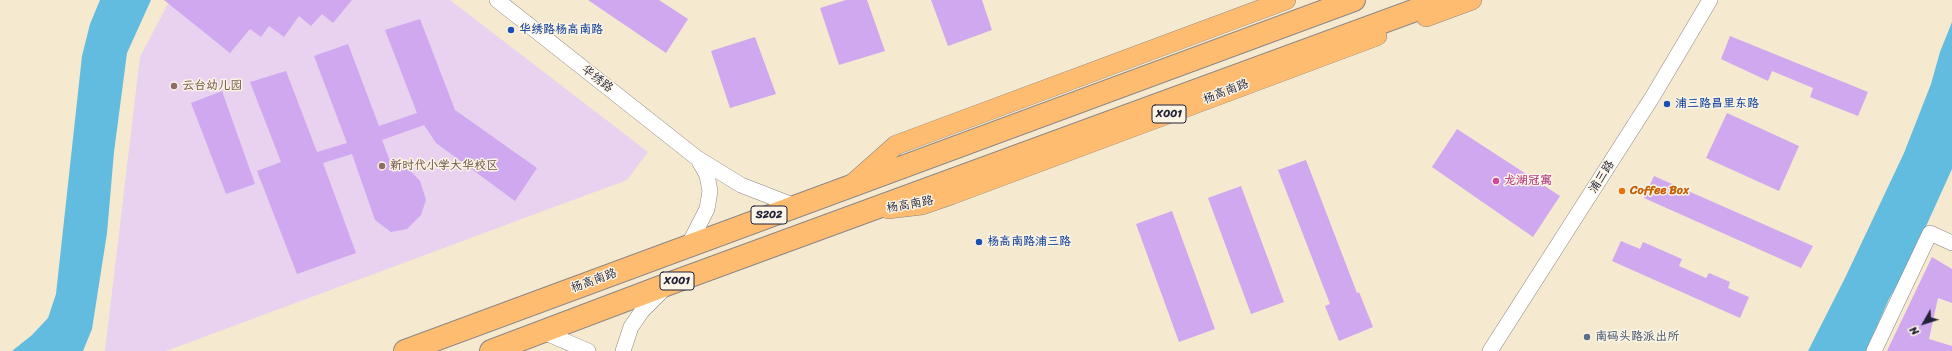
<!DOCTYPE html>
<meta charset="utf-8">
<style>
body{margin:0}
#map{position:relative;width:1952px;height:351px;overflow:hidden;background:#f5e9cf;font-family:Sriracha,sans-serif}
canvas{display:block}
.north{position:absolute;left:1904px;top:303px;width:40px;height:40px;-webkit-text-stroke:3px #fcf5e5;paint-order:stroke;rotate:231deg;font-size:11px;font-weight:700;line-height:16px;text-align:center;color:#22223b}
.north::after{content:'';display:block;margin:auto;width:14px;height:18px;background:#22223b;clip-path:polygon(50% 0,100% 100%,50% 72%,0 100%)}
</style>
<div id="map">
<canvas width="1952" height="351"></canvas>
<div class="north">N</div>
</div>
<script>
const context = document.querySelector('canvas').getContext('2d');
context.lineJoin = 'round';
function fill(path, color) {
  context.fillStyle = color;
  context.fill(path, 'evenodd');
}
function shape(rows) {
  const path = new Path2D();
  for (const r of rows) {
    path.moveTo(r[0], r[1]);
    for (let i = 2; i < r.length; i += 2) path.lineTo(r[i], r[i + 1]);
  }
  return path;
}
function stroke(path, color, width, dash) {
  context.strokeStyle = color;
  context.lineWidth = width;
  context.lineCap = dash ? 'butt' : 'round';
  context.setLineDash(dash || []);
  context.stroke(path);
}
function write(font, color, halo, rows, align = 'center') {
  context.font = font + ' Sriracha,"LXGW WenKai TC",sans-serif';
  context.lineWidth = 3;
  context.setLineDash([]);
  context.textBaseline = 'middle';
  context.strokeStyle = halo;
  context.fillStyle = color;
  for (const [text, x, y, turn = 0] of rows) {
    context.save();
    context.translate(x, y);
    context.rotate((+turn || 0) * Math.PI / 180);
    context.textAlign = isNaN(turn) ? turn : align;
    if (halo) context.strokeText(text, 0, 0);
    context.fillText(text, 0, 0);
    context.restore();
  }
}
fill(shape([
 [170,0,450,0,648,152,627,180,166,351,105,351,140,57]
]), '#e8d2ef');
fill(shape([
 [100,0,151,0,127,53,114,152,107,233,92,329,83,351,12,351,32,335,48,318,56,294,82,56,90,24],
 [1952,22,1952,169,1907,268,1889,299,1866,351,1808,351,1845,278,1904,153,1931,84,1940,52]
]), '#61bcdf');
fill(shape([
 [164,0,352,0,333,23,322,14,311,26,299,16,284,37,269,26,261,37,250,29,230,53],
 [588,0,659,0,688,19,666,53],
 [846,0,867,0,885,51,839,65,820,8],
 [931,0,982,0,992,30,948,46],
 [420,19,455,110,537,168,515,201,436,143,424,125,382,140,390,161,405,165,420,181,426,200,421,215,407,229,391,232,375,220,352,154,323,163,356,253,297,274,257,171,281,162,250,82,286,71,317,152,347,143,314,56,348,44,379,126,417,113,385,30],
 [1730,36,1868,92,1858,116,1810,97,1813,88,1772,71,1768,81,1721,59],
 [755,37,776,94,730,108,711,51],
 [222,91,255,184,226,194,191,103],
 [1727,113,1799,146,1779,191,1706,158],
 [1457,129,1560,196,1533,237,1432,167],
 [1306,160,1357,293,1359,292,1373,327,1339,341,1325,306,1330,304,1278,170],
 [1654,176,1813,246,1801,268,1644,198],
 [1241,186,1284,302,1251,314,1208,198],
 [1172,211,1215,329,1179,342,1136,224],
 [1621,241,1640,249,1643,242,1682,259,1679,266,1706,278,1709,273,1730,282,1728,288,1749,297,1740,318,1612,261],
 [1932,257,1952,269,1952,303,1938,298,1929,339,1952,346,1952,351,1887,351]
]), '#cfa8ef');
const minor = shape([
 [497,0,697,158,741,185,795,206],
 [688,246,707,209,710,191,707,175,698,159],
 [541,331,588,351],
 [623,351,631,327,642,311,665,288],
 [1490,351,1653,96,1710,0],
 [1874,351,1930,233,1952,243]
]);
const major = shape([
 [1426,17,1472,0],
 [852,184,896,145,1286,0],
 [888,209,922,205,951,195,1377,36]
]);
const highway = shape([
 [405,351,1354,0],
 [491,351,671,283,1443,0]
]);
stroke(minor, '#8c8685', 16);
stroke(major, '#8c8685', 20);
stroke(highway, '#8c8685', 24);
stroke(minor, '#fff', 15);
stroke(major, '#febc70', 19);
stroke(highway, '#febc70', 22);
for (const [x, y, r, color] of [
 [511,30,4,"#1a4fb4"],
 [174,86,4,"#8d6e63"],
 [1667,104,4,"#1a4fb4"],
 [382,166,4,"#8d6e63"],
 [1496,181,4,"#d1479c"],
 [1622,191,4,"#e8710a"],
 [979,242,4,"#1a4fb4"],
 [1587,337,4,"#5c6f8a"]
]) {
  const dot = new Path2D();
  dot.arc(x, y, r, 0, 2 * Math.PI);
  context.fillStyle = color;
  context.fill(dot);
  stroke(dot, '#fcf5e5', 1.5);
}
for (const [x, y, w] of [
 [1169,114,34],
 [769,215,36],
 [677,281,34]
]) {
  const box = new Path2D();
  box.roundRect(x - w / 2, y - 9, w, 18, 3);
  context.fillStyle = '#fcf5e5';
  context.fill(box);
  stroke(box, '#22223b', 1);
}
write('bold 11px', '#22223b', null, [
 ["X001",1169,114],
 ["S202",769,215],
 ["X001",677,281]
]);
write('bold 12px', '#164399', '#fcf5e5', [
 ["华绣路杨高南路",519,30],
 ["浦三路昌里东路",1675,104],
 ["杨高南路浦三路",987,242]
], 'left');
write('12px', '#22223b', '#fcf5e5', [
 ["华绣路",597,79,38],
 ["杨高南路",1226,92,-21],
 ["浦三路",1602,177,-57],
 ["杨高南路",910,205,-10],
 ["杨高南路",594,281,-20]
]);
write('bold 12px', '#785e54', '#fcf5e5', [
 ["云台幼儿园",182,86],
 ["新时代小学大华校区",390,166]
], 'left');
write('bold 12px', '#b23c85', '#fcf5e5', [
 ["龙湖冠寓",1504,181]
], 'left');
write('bold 12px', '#c56008', '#fcf5e5', [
 ["Coffee Box",1630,191]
], 'left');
write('bold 12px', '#4e5e75', '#fcf5e5', [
 ["南码头路派出所",1595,337]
], 'left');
</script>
